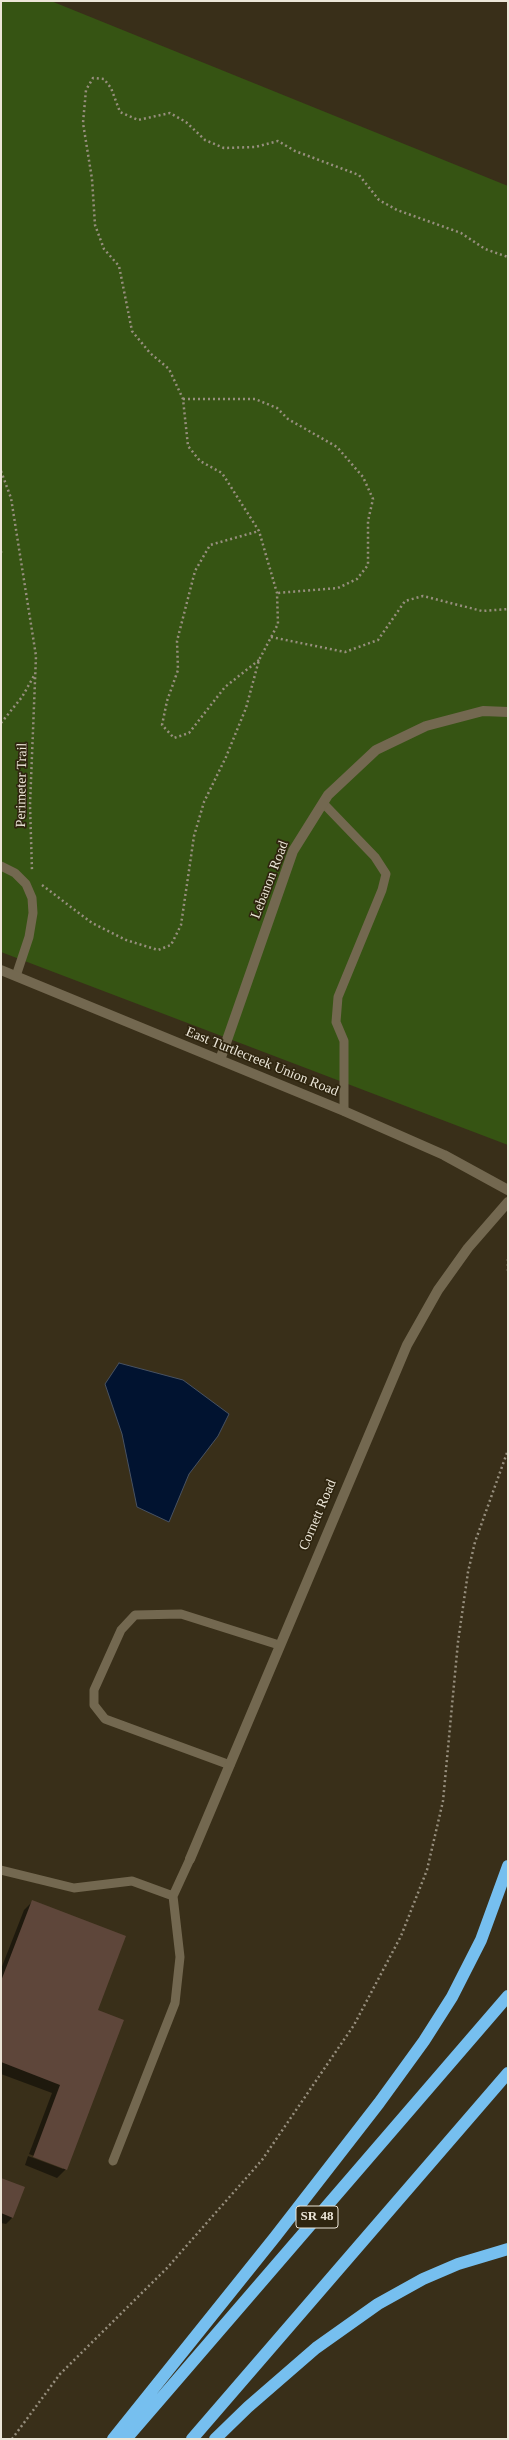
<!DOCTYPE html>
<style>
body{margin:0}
#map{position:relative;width:509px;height:2440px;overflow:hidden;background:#392f19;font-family:Georgia,serif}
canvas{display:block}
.frame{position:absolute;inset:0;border:2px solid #ece6d8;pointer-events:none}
</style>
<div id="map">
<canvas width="509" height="2440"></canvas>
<div class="frame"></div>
</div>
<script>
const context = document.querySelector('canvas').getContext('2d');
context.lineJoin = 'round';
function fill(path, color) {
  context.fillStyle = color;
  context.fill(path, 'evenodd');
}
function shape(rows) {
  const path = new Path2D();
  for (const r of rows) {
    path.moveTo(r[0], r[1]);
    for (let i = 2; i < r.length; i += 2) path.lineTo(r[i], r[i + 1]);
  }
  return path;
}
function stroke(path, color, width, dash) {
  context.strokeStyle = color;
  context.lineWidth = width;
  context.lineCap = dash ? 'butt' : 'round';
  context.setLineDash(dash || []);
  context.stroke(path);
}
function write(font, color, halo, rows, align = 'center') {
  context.font = font + ' Georgia,serif';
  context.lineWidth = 3.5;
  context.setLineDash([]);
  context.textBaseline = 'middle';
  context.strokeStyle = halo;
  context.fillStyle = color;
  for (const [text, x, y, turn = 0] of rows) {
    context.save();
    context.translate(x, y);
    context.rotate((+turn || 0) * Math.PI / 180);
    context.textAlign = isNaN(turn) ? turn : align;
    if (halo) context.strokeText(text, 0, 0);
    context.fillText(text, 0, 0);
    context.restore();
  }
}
fill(shape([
 [1,1,51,1,508,186,508,1145,1,952]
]), '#365413');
const water = shape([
 [119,1363,183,1380,229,1414,218,1436,189,1474,169,1522,137,1507,122,1434,105,1384,119,1363]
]);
fill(water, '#011330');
stroke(water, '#485262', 1);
fill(shape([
 [33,1901,96,2010,66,2169,57,2178,25,2165,28,2156,63,2169,63,2167,29,2154,52,2093,1,2074,1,1969,24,1910],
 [1,2179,12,2218,6,2224,1,2223]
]), '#0007');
fill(shape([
 [32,1900,126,1936,98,2010,124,2020,67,2170,33,2157,60,2085,1,2062,1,1981],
 [1,2178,25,2187,13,2218,1,2213]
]), '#5e463a');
stroke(shape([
 [183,399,255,399,277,408,288,419,337,447,363,477,373,499,368,521,368,565,357,579,338,588,277,593],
 [1,471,11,498,36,656,30,805,32,871],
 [1,551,1,555],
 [271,637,345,652,378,640,405,601,423,596,482,611,508,609],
 [259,660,225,687,189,733,174,738,162,725,167,701,178,670,177,641,195,571,210,545,259,531],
 [1,723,22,697,35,674],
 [42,885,92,923,126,940,158,950,171,945,181,925,194,836,204,802,226,757,246,708,259,660,278,624,277,593,259,531,222,473,200,461,188,446,183,399,169,369,150,353,132,331,119,266,104,249,95,225,92,179,83,123,86,90,93,78,104,79,111,88,120,112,138,120,170,113,186,122,205,140,224,148,255,147,278,141,295,151,359,175,379,200,397,210,461,233,485,249,508,257],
 [508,1259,508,1272],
 [12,2439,60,2374,167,2268,262,2160,354,2025,401,1936,427,1870,443,1801,458,1642,468,1572,475,1542,508,1450]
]), '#978f7e', 2.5, [2, 3]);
stroke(shape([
 [323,803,375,857,386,874,382,890,338,997,336,1022,344,1041,344,1111],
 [1,866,15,873,26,884,32,898,33,913,29,937,16,976],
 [230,1765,105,1719,94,1705,94,1690,121,1630,135,1615,181,1614,279,1645],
 [1,1870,74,1888,132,1881,173,1896],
 [113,2161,175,2003,180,1957,173,1896,190,1859]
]), '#736850', 9);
stroke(shape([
 [1,970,344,1111,444,1155,508,1190],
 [220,1060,293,851,328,795,376,750,426,726,483,711,508,712],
 [190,1859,407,1345,438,1290,468,1248,508,1202]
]), '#736850', 10);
stroke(shape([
 [113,2439,275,2237,379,2103,424,2041,452,1997,481,1940,508,1866],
 [126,2439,508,1996],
 [192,2439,508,2073],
 [215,2439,248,2407,316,2348,378,2304,423,2279,458,2264,508,2249]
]), '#76bfef', 12);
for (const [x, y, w] of [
 [317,2217,42]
]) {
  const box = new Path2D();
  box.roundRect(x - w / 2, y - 11, w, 22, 3);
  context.fillStyle = '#2f250f';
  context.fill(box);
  stroke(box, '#ece6d8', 1);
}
write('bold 13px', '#ece6d8', null, [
 ["SR 48",317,2217]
]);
write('14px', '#ece6d8', '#2f250f', [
 ["Perimeter Trail",22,785,-89],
 ["Lebanon Road",270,880,-69],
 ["East Turtlecreek Union Road",262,1062,22],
 ["Cornett Road",318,1515,-67]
]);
</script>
